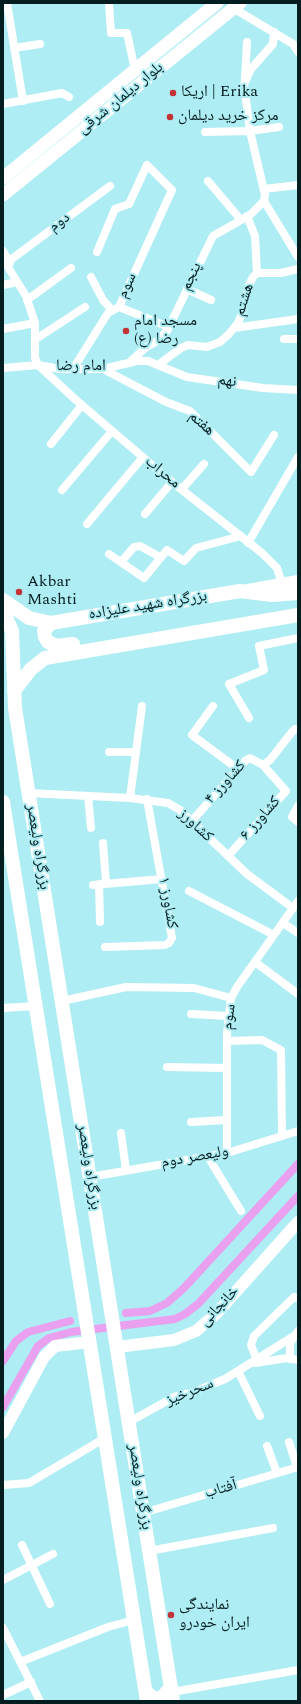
<!DOCTYPE html>
<meta charset="utf-8">
<style>
body{margin:0}
#map{position:relative;width:301px;height:1704px;overflow:hidden;background:#afedf4;font-family:Spectral,serif}
canvas{display:block}
.frame{position:absolute;inset:0;border:4px solid #041d1f;pointer-events:none}
</style>
<div id="map">
<canvas width="301" height="1704"></canvas>
<div class="frame"></div>
</div>
<script>
const context = document.querySelector('canvas').getContext('2d');
context.lineJoin = 'round';
function shape(rows) {
  const path = new Path2D();
  for (const r of rows) {
    path.moveTo(r[0], r[1]);
    for (let i = 2; i < r.length; i += 2) path.lineTo(r[i], r[i + 1]);
  }
  return path;
}
function stroke(path, color, width, dash) {
  context.strokeStyle = color;
  context.lineWidth = width;
  context.lineCap = dash ? 'butt' : 'round';
  context.setLineDash(dash || []);
  context.stroke(path);
}
function write(font, color, halo, rows, align = 'center') {
  context.font = font + ' Spectral,"Noto Naskh Arabic",serif';
  context.lineWidth = 4;
  context.setLineDash([]);
  context.textBaseline = 'middle';
  context.strokeStyle = halo;
  context.fillStyle = color;
  for (const [text, x, y, turn = 0] of rows) {
    context.save();
    context.translate(x, y);
    context.rotate((+turn || 0) * Math.PI / 180);
    context.textAlign = isNaN(turn) ? turn : align;
    if (halo) context.strokeText(text, 0, 0);
    context.fillText(text, 0, 0);
    context.restore();
  }
}
stroke(shape([
 [126,1313,150,1311,167,1303,184,1288,298,1164],
 [3,1361,16,1341,28,1332,70,1321],
 [3,1407,38,1346,49,1338,71,1332,175,1319,185,1314,198,1304,298,1196]
]), '#e9a0ee', 8);
stroke(shape([
 [7,3,23,101],
 [109,3,111,33,127,33,135,70],
 [233,8,293,44,298,52],
 [14,48,40,44],
 [245,79,247,42],
 [3,104,62,93,69,97],
 [205,132,250,131,279,127],
 [208,181,241,220],
 [264,189,298,185],
 [264,201,298,257],
 [247,216,255,236,257,273],
 [3,251,10,263],
 [3,259,26,296,35,323,35,358,38,365,76,400,172,482,262,553,277,568,282,584],
 [9,261,110,186],
 [91,277,103,300,111,309],
 [3,285,17,282],
 [187,289,211,300],
 [27,300,71,268],
 [119,307,169,327],
 [234,328,298,319],
 [3,329,35,323],
 [39,337,85,307],
 [284,339,298,339],
 [129,363,145,348,157,341,167,331,213,236,250,215,264,201,265,195,250,131,244,84,251,69,273,44,274,32],
 [158,365,181,348,188,345,207,347,220,342,228,335,238,323,243,311,248,287,253,277,257,273,281,273,298,269],
 [3,368,38,365,60,369,103,369,137,361,148,361,187,377,263,388,298,390],
 [73,369,108,313,119,307,172,190,147,165,129,204,115,209,97,252],
 [103,369,166,402,190,411,251,472,274,435],
 [51,444,82,405],
 [182,489,204,464],
 [62,490,112,431],
 [145,514,172,482],
 [87,524,143,457],
 [248,543,298,457],
 [109,554,144,578,167,550,184,561,196,548,241,536],
 [121,562,134,547,140,546,160,557],
 [213,706,192,735,238,769],
 [249,718,229,684,264,670,259,646,298,638],
 [109,752,136,752],
 [28,793,130,798,168,803,180,810,247,874,293,908],
 [88,796,91,828],
 [130,798,142,706],
 [298,806,292,817,298,822],
 [191,822,246,760,250,758,263,765,270,760,292,732,295,729,298,729],
 [103,843,106,883],
 [228,856,286,791,263,765],
 [99,884,100,922],
 [93,885,162,879],
 [189,891,274,935],
 [283,923,298,933],
 [105,947,165,945,169,943,172,938,147,799],
 [255,962,298,994],
 [62,1001,126,987,194,988,231,998],
 [3,1008,36,1006],
 [191,1014,229,1016],
 [227,1041,262,1040,281,1050,282,1136],
 [167,1067,227,1068],
 [191,1122,227,1120],
 [121,1133,126,1170],
 [227,1153,227,1034,231,998,237,987,298,901],
 [208,1157,241,1211],
 [90,1177,227,1153,298,1131],
 [290,1359,290,1343,298,1331],
 [257,1360,251,1345,254,1336,294,1297,298,1298],
 [255,1363,287,1358,298,1360],
 [238,1371,260,1416],
 [129,1422,174,1397,194,1392,225,1379,294,1336],
 [289,1442,297,1467],
 [267,1446,277,1473],
 [3,1485,29,1483,105,1438],
 [143,1513,298,1467],
 [22,1545,50,1604],
 [149,1551,273,1528],
 [3,1580,53,1554],
 [3,1628,40,1701],
 [20,1662,108,1627,134,1620],
 [172,1692,298,1670],
 [3,1695,31,1682]
]), '#fff', 8);
stroke(shape([
 [248,590,298,581],
 [117,1347,174,1340,196,1331,216,1314,298,1222],
 [3,1433,44,1357,55,1346,90,1342]
]), '#fff', 12);
stroke(shape([
 [3,178,217,3],
 [3,195,240,3]
]), '#fff', 13);
stroke(shape([
 [3,600,29,618,51,623,240,591,272,595,298,593],
 [3,610,12,631,15,708,173,1701],
 [51,623,44,631,45,637,48,642,56,646,73,644],
 [14,691,31,669,45,658,298,615],
 [3,802,147,1701],
 [146,1692,153,1698,162,1698,171,1687]
]), '#fff', 14);
for (const [x, y, r, color] of [
 [173,93,4,"#c23236"],
 [170,117,4,"#c23236"],
 [126,331,4,"#c23236"],
 [19,592,4,"#c23236"],
 [171,1615,4,"#c23236"]
]) {
  const dot = new Path2D();
  dot.arc(x, y, r, 0, 2 * Math.PI);
  context.fillStyle = color;
  context.fill(dot);
  stroke(dot, '#afedf4', 1.5);
}
write('16px', '#041d1f', '#afedf4', [
 ["اریکا | Erika",181,93],
 ["مرکز خرید دیلمان",178,117],
 ["مسجد امام",134,322],
 ["رضا (ع)",134,340],
 ["Akbar",27,583],
 ["Mashti",27,601],
 ["نمایندگی",179,1606],
 ["ایران خودرو",179,1624]
], 'left');
write('16px', '#041d1f', '#afedf4', [
 ["بلوار دیلمان شرقی",121,99,-39],
 ["دوم",60,223,-37],
 ["پنجم",192,277,-65],
 ["سوم",128,286,-66],
 ["هشتم",245,300,-72],
 ["امام رضا",81,367],
 ["نهم",227,382,8],
 ["هفتم",201,424,41],
 ["محراب",162,473,40],
 ["بزرگراه شهید علیزاده",148,606,-9],
 ["کشاورز ۴",226,783,-48],
 ["کشاورز ۶",261,819,-49],
 ["کشاورز",195,826,43],
 ["بزرگراه ولیعصر",37,847,81],
 ["کشاورز ۱",167,903,80],
 ["سوم",230,1017,-83],
 ["ولیعصر دوم",195,1158,-10],
 ["بزرگراه ولیعصر",88,1167,81],
 ["خانجانی",220,1307,-46],
 ["سحرخیز",190,1393,-22],
 ["بزرگراه ولیعصر",139,1487,81],
 ["آفتاب",221,1490,-16]
]);
</script>
